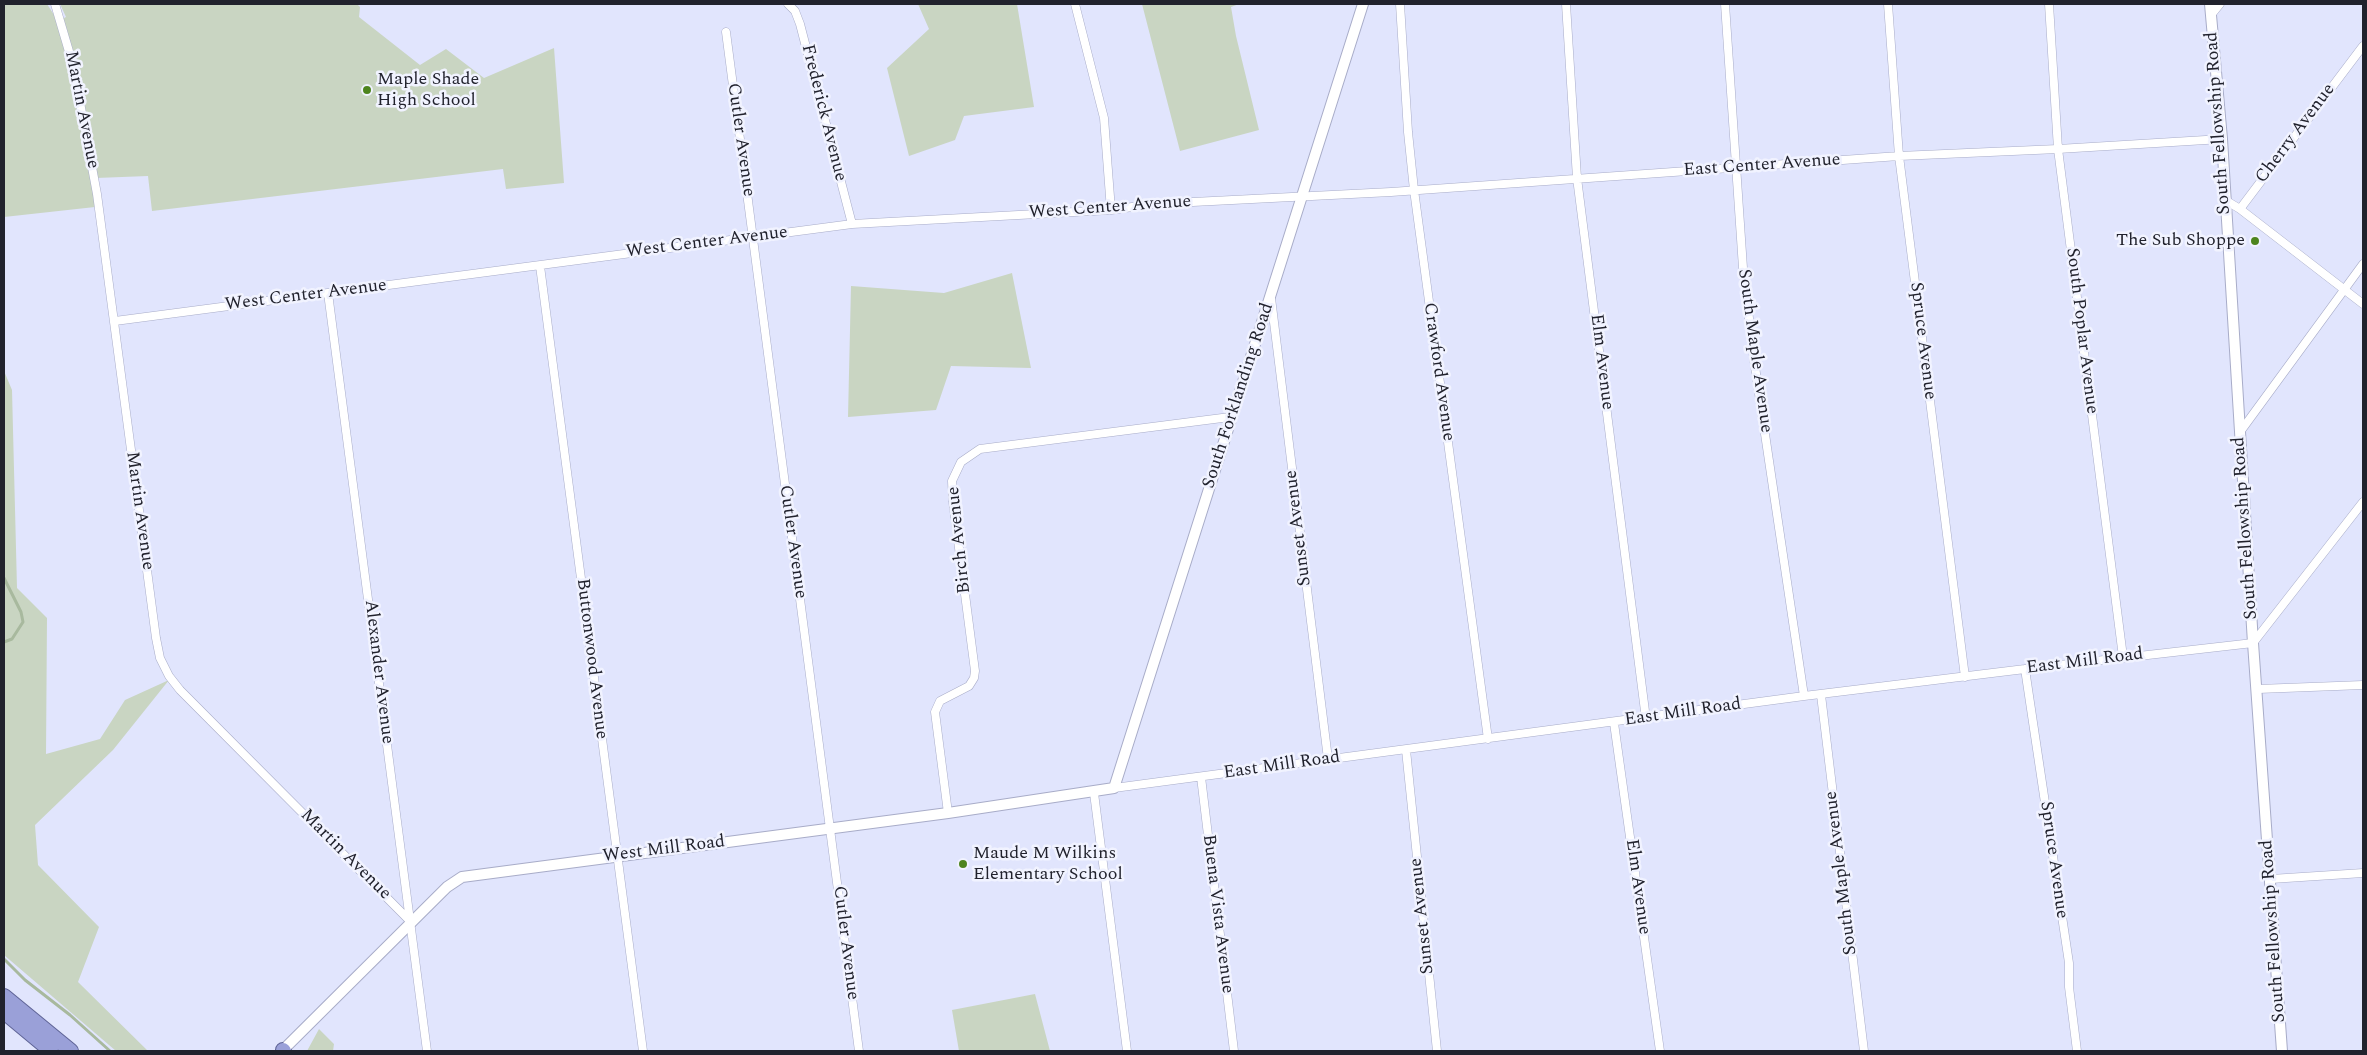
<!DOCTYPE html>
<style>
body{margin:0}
#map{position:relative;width:2367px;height:1055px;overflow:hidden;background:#e1e5fd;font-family:Spectral,serif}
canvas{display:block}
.frame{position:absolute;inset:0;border:5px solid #21222d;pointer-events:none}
</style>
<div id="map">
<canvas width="2367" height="1055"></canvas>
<div class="frame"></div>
</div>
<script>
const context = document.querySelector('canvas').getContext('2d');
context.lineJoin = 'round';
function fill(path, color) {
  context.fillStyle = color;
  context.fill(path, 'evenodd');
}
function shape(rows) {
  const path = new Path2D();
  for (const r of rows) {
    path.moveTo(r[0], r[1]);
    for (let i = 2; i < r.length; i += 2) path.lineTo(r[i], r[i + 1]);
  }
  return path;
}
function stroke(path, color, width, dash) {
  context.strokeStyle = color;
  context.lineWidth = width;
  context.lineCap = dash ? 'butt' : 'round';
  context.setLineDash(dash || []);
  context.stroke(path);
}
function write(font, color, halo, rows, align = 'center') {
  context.font = font + ' Spectral,serif';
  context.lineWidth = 5;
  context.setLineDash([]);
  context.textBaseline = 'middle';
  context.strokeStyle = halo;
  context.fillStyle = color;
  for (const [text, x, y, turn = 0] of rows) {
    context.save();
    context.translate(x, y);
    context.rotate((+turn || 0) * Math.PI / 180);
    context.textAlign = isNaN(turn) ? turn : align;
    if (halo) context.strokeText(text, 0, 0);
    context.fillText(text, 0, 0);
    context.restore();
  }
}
fill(shape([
 [4,4,47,4,58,21,66,17,60,4,357,4,360,7,359,17,420,65,446,49,484,78,554,48,564,183,506,189,503,169,152,211,148,176,96,178,95,207,4,217],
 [918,4,1017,4,1034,107,964,116,955,140,909,156,887,68,929,29],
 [1142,4,1239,4,1231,7,1236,36,1259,130,1180,151],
 [1012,273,1031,368,951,366,936,410,848,417,851,286,944,293],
 [4,371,12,390,17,588,47,618,46,754,100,739,125,700,169,680,113,750,35,825,38,865,99,927,78,982,148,1051,152,1051,116,1051,4,955],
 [1035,994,1050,1051,959,1051,952,1010],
 [319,1029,334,1044,333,1051,307,1051]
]), '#c9d5c2');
stroke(shape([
 [4,578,21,612,23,622,12,639,4,642],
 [4,959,25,980,70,1015,110,1051]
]), '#a8b99e', 3);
const minor = shape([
 [55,4,73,65,97,194,156,638,160,658,169,676,180,690,411,922],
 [788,4,795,11,800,24,852,224],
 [1075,4,1104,118,1111,210],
 [1400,4,1408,132,1414,190,1488,739],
 [1566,4,1577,178,1646,719],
 [1725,4,1743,268,1754,360,1804,696],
 [1888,4,1899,156,1965,677],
 [2049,4,2058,149,2123,657],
 [2211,15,2220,4],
 [726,32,859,1051],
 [2225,200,2240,209,2363,304],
 [2240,209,2363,46],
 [540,266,643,1051],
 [328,293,427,1051],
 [1271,298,1328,759],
 [115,321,852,224,1111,210,1153,204,1391,192,1899,156,2058,149,2222,139],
 [2240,432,2363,264],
 [2025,669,2069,963,2069,987,2077,1051],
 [2258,689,2363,685],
 [1821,695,1864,1051],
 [1614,723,1660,1051],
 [1406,750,1437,1051],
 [1201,777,1234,1051],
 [1114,788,1804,696,2025,669,2253,643,2363,502],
 [1094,793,1127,1051],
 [948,813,935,712,940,701,969,686,974,678,975,671,953,502,952,481,961,462,980,449,1230,417],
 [2271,879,2363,873]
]);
const tertiary = shape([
 [2210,4,2222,139,2253,643,2282,1051],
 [282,1051,447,887,462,877,948,813,1114,788,1363,4]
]);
const trunk = shape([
 [4,996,71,1051],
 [4,1012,51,1051],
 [283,1050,284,1051]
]);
stroke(minor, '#a8acc8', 9);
stroke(tertiary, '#a8acc8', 12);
stroke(trunk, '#5f6496', 16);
stroke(minor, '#fff', 8);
stroke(tertiary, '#fff', 10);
stroke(trunk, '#9aa0d8', 14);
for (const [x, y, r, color] of [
 [367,90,5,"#4d841e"],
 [2255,241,5,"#4d841e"],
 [963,864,5,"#4d841e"]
]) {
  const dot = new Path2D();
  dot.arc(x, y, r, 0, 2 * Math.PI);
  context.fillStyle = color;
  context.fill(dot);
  stroke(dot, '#f1f3ff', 2);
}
write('18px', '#21222d', '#f1f3ff', [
 ["Maple Shade",377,80],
 ["High School",377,101],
 ["The Sub Shoppe",2245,241,"right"],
 ["Maude M Wilkins",973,854],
 ["Elementary School",973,875]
], 'left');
write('18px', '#21222d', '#f1f3ff', [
 ["Martin Avenue",81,110,79],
 ["Frederick Avenue",823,113,76],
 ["South Fellowship Road",2219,123,-94],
 ["Cherry Avenue",2296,134,-53],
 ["Cutler Avenue",740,140,82],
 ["East Center Avenue",1762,166,-4],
 ["West Center Avenue",1110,208,-4],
 ["West Center Avenue",707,243,-7],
 ["West Center Avenue",306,296,-7],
 ["South Poplar Avenue",2081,331,83],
 ["Spruce Avenue",1922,341,83],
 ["South Maple Avenue",1754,351,82],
 ["Elm Avenue",1601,362,83],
 ["Crawford Avenue",1438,372,82],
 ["South Forklanding Road",1239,396,-72],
 ["Martin Avenue",139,511,82],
 ["Sunset Avenue",1299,528,-97],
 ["South Fellowship Road",2246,528,-94],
 ["Birch Avenue",960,540,-96],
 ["Cutler Avenue",792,542,82],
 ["Buttonwood Avenue",591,659,83],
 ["East Mill Road",2085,662,-7],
 ["Alexander Avenue",378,672,83],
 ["East Mill Road",1683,713,-8],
 ["East Mill Road",1282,766,-8],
 ["West Mill Road",664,850,-7],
 ["Martin Avenue",345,855,45],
 ["Spruce Avenue",2053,860,82],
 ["South Maple Avenue",1842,873,-97],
 ["Elm Avenue",1637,887,82],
 ["Buena Vista Avenue",1217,914,83],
 ["Sunset Avenue",1423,916,-96],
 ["South Fellowship Road",2274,931,-94],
 ["Cutler Avenue",845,943,83]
]);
</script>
